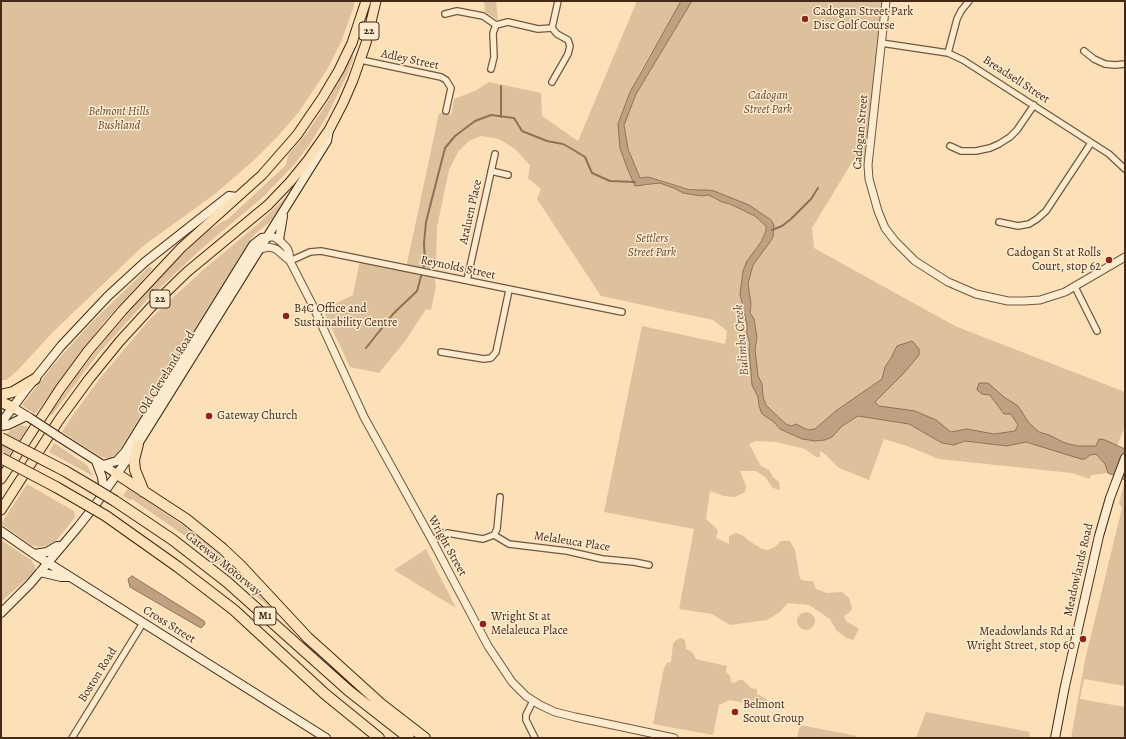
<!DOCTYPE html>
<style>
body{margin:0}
#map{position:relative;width:1126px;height:739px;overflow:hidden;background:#fce0b7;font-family:Alegreya,serif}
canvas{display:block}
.frame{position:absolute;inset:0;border:2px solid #452816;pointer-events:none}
</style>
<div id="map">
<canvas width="1126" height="739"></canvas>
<div class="frame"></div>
</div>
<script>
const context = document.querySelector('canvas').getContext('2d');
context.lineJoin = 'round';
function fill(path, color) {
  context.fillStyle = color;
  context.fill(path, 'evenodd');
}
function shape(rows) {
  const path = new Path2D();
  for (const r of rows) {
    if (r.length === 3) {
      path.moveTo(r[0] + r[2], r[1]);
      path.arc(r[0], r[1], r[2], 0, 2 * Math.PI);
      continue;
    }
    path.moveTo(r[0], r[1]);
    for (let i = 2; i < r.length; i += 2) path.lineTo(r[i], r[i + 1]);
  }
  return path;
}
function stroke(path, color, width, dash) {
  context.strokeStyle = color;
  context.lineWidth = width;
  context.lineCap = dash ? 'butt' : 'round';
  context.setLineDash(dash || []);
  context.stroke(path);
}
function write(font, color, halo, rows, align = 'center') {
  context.font = font + ' Alegreya,serif';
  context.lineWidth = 3;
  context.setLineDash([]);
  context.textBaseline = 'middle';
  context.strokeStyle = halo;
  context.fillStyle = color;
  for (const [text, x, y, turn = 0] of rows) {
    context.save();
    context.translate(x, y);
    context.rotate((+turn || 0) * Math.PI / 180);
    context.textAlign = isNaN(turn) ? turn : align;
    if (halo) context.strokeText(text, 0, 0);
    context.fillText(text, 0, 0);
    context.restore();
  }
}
fill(shape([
 [1,1,355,1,353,9,341,42,328,68,299,112,278,136,253,161,215,194,143,246,54,331,16,372,6,380,1,380],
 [484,1,496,1,498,20,485,12],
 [637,1,681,1,640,72,630,92,618,124,622,154,631,176,645,186,660,183,676,189,683,193,701,196,709,195,722,202,730,204,755,216,766,226,766,231,761,242,747,261,743,271,747,335,750,343,749,349,752,385,758,397,759,406,762,414,774,422,780,429,802,439,815,441,825,440,832,437,842,426,858,416,909,424,942,443,954,445,965,441,1007,446,1026,442,1090,455,1096,454,1105,464,1108,473,1092,475,1089,479,1072,473,939,459,907,446,884,439,869,480,839,468,825,454,820,451,820,457,816,457,805,449,776,442,756,441,749,444,761,466,769,470,773,477,779,482,780,490,773,488,765,477,756,471,740,471,746,486,745,492,735,497,724,496,710,491,706,519,718,530,716,538,729,544,729,536,736,533,744,536,748,540,762,549,768,550,775,547,781,541,790,541,795,550,800,579,805,581,813,581,816,589,827,593,842,592,849,598,852,608,850,612,844,616,846,621,859,629,853,640,846,638,836,630,830,619,809,605,788,603,780,612,767,620,730,625,712,614,679,609,694,529,604,512,642,326,725,344,727,331,713,320,601,296,537,199,541,189,528,178,530,165,515,149,499,139,481,136,469,141,458,152,449,170,437,227,436,264,434,274,436,286,431,310,426,309,406,340,379,373,350,367,323,310,353,295,360,259,406,268,439,113,451,115,454,99,477,90,489,82,541,93,542,116,578,141],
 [692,1,886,1,868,160,854,159,812,228,814,248,955,326,1125,392,1125,426,1117,446,1105,440,1096,446,1078,446,1065,443,1049,435,1039,432,1028,423,1015,431,994,434,967,429,951,432,936,420,880,406,875,402,821,424,815,429,808,430,796,424,791,426,786,424,772,411,766,405,763,397,762,384,758,376,755,349,757,337,754,320,750,313,751,304,748,284,753,265,770,242,773,237,771,220,708,190,697,190,648,177,640,178,628,149,624,125,631,106,636,94],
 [353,54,353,58,348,73,327,116,310,144,293,166,263,197,200,250,147,300,98,354,52,415,50,414,78,374,108,336,165,272,206,232,229,218,286,165,288,155,307,133,327,103],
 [287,196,271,221,255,234,249,242,117,454,110,459,101,457,62,432,73,415,101,377,150,319,204,269,257,225],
 [149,267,153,268,104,322,35,414,22,405,55,363,91,323],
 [21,425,28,427,1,467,1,438,11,430],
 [54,443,87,465,93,476,49,452],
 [1125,481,1125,686,1084,679,1080,699,1125,707,1125,738,1071,738,1085,660,1122,508,1119,503],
 [27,484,74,511,75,517,57,540,47,546,39,547,31,545,1,524],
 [128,488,181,524,208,545,235,569,269,605,268,606,185,536,132,499,130,500,123,496],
 [1,540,31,560,35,566,35,569,34,573,1,602],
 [426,549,456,608,394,570],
 [806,621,9],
 [681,638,685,640,686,649,692,652,696,659,727,666,726,672,730,676,731,682,734,683,739,680,743,680,751,688,757,689,757,694,765,698,771,704,769,708,730,700,719,705,713,735,653,724,664,668,667,663,671,662,673,644,676,640],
 [926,712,1030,732,1029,738,916,738],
 [800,725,857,736,856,738,797,738]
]), '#ddc19c');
const water = shape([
 [681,1,692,1,636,94,624,125,628,149,640,178,648,177,688,189,697,190,708,190,714,191,749,205,771,220,774,225,773,237,770,242,753,265,748,284,751,304,750,313,754,319,757,337,755,349,758,376,762,384,763,397,766,405,772,411,786,424,791,426,796,424,808,430,815,429,837,410,882,379,885,367,891,358,897,346,912,341,919,349,919,355,903,374,875,402,879,406,915,411,936,420,951,432,967,429,994,434,1015,431,1018,425,1011,414,1004,414,990,395,982,394,977,390,979,383,988,383,1004,397,1018,406,1029,423,1039,432,1049,435,1065,443,1078,446,1096,446,1099,439,1105,440,1125,449,1125,480,1108,473,1105,464,1096,454,1090,455,1085,459,1081,459,1026,442,1007,446,965,441,954,445,942,443,909,424,858,416,842,426,832,437,825,440,815,441,802,439,780,429,774,422,762,414,759,406,758,397,752,385,749,349,750,343,747,335,747,325,740,294,743,271,747,261,761,242,766,231,766,226,755,216,730,204,722,202,709,195,701,196,683,193,676,189,660,183,635,186,628,170,620,148,618,124,630,92,681,1],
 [132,576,204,621,205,624,201,628,130,587,128,579,132,576]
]);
fill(water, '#bea180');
stroke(water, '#8e7156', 1);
stroke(shape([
 [501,86,501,117],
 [772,230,782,226,791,219,811,199,818,188],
 [366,348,393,314,417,291,425,262,424,243,426,222,445,148,455,136,475,121,491,115,514,118,522,131,547,141,563,144,572,149,585,157,592,173,610,181,635,182]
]), '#8e7156', 2);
const minor = shape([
 [445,14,457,11,483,16,496,25],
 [881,43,948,53,963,60,1109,154,1125,169],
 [1084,51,1094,59,1105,64,1115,65,1125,64],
 [948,53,957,19,961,11,969,1],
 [361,60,441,77,446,80,451,88,446,111],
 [491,69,494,57,493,33,496,25,508,22,538,29,552,28,558,1],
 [552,82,568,54,570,46,568,40,557,34,552,28],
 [950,146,961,151,976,151,990,148,999,144,1010,137,1017,130,1034,105],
 [491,171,508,175],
 [999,222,1018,226,1029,224,1037,219,1046,211,1091,143],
 [290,261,310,252,321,251,622,312],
 [467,280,495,154],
 [1075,287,1097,331],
 [441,352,484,359,491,358,496,352,509,290],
 [494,535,509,544,567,551,602,559,634,562,649,565],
 [432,540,447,533,483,539,494,535,497,529,500,497],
 [533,701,526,715,526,720,535,738],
 [72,738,143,623]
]);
const tertiary = shape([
 [886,1,868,165,869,179,878,211,885,228,895,241,915,261,948,282,976,294,1008,301,1024,301,1040,300,1065,292,1125,257],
 [268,237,274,237,279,240,287,248,289,253,290,261,313,306,364,417,432,540,488,646,512,682,526,696,540,705,555,712,575,717,674,738],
 [260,249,269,247,276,249,290,261]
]);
const secondary = shape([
 [279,240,283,216],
 [12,407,30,418],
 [1,423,25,391,61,346,108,296,145,262,229,196,237,197],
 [1,426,8,425,27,416],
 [59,437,117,474],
 [96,461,102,477,104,492],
 [103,465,117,461,125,452,253,245,262,238,268,237],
 [1,531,34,554,326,738],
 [34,554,47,552,57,546,62,546],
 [40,572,61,577,68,577],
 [1,613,30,584,78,527,96,504,138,444,327,141,329,130],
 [1055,738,1065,686,1099,536,1110,498,1125,458]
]);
const trunk = shape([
 [1,479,60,389,88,351,122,311,181,248,262,175,297,135,323,97,339,70,352,43,366,1],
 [1,510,59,420,89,379,120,341,153,305,187,272,268,205,290,182,308,160,329,130,343,103,353,80,366,43,376,1]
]);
const motorway = shape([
 [1,395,13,392,35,379],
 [1,402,12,407],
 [138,444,134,460,135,470,144,492],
 [65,471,92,487],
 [117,474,186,519,223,549,241,566,308,638,327,655,381,704,425,738],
 [56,487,82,502],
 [115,501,173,540,227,582,349,691,409,738],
 [106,516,178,567,234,610,325,694,379,738]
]);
stroke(minor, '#73563e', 8);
stroke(tertiary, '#73563e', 9);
stroke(secondary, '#452816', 10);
stroke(trunk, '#452816', 11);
stroke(motorway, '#452816', 12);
stroke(minor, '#fdebd0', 5.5);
stroke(tertiary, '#fdebd0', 7);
stroke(secondary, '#fdebd0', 8);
stroke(trunk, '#fce0b7', 9);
stroke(motorway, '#fce0b7', 10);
const secondaryBridge = shape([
 [30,418,59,437]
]);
const motorwayBridge = shape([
 [1,438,65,471],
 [1,458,56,487],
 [92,487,115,501],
 [82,502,106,516]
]);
stroke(secondaryBridge, '#452816', 10, []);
stroke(motorwayBridge, '#452816', 12, []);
stroke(secondaryBridge, '#fdebd0', 8);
stroke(motorwayBridge, '#fce0b7', 10);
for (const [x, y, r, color] of [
 [805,19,4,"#8f2418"],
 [1109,260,4,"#8f2418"],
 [286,316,4,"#8f2418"],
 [209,416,4,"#8f2418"],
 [483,624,4,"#8f2418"],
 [1083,639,4,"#8f2418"],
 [735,712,4,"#8f2418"]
]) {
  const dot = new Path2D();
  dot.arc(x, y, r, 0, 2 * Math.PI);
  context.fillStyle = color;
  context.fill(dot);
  stroke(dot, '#fdebd0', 1.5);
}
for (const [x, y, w] of [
 [369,31,20],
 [160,299,20],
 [265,616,22]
]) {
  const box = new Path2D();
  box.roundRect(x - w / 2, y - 9, w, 18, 3);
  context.fillStyle = '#fdebd0';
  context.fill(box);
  stroke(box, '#452816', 1);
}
write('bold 11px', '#452816', null, [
 ["22",369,31],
 ["22",160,299],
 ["M1",265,616]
]);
write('12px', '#452816', '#fdebd0', [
 ["Cadogan Street Park",813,12],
 ["Disc Golf Course",813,26],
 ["Cadogan St at Rolls",1101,253,"right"],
 ["Court, stop 62",1101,267,"right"],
 ["B4C Office and",294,309],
 ["Sustainability Centre",294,323],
 ["Gateway Church",217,416],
 ["Wright St at",491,617],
 ["Melaleuca Place",491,631],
 ["Meadowlands Rd at",1075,632,"right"],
 ["Wright Street, stop 60",1075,646,"right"],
 ["Belmont",743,705],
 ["Scout Group",743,719]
], 'left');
write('12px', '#452816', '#fdebd0', [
 ["Adley Street",410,60,12],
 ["Breadsell Street",1016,80,33],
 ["Cadogan Street",861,132,-85],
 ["Araluen Place",471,212,-77],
 ["Reynolds Street",458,268,12],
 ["Old Cleveland Road",167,373,-58],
 ["Melaleuca Place",572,542,9],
 ["Wright Street",447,546,61],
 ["Gateway Motorway",223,564,39],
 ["Meadowlands Road",1079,570,-77],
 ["Cross Street",169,625,32],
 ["Boston Road",98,675,-58]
]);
write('italic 12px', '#634731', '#fdebd0', [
 ["Cadogan",768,96],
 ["Street Park",768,110],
 ["Belmont Hills",119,112],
 ["Bushland",119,126],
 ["Settlers",652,239],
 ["Street Park",652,253]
]);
write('italic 13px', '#694c36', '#fdebd0', [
 ["Bulimba Creek",742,340,-95]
]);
</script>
